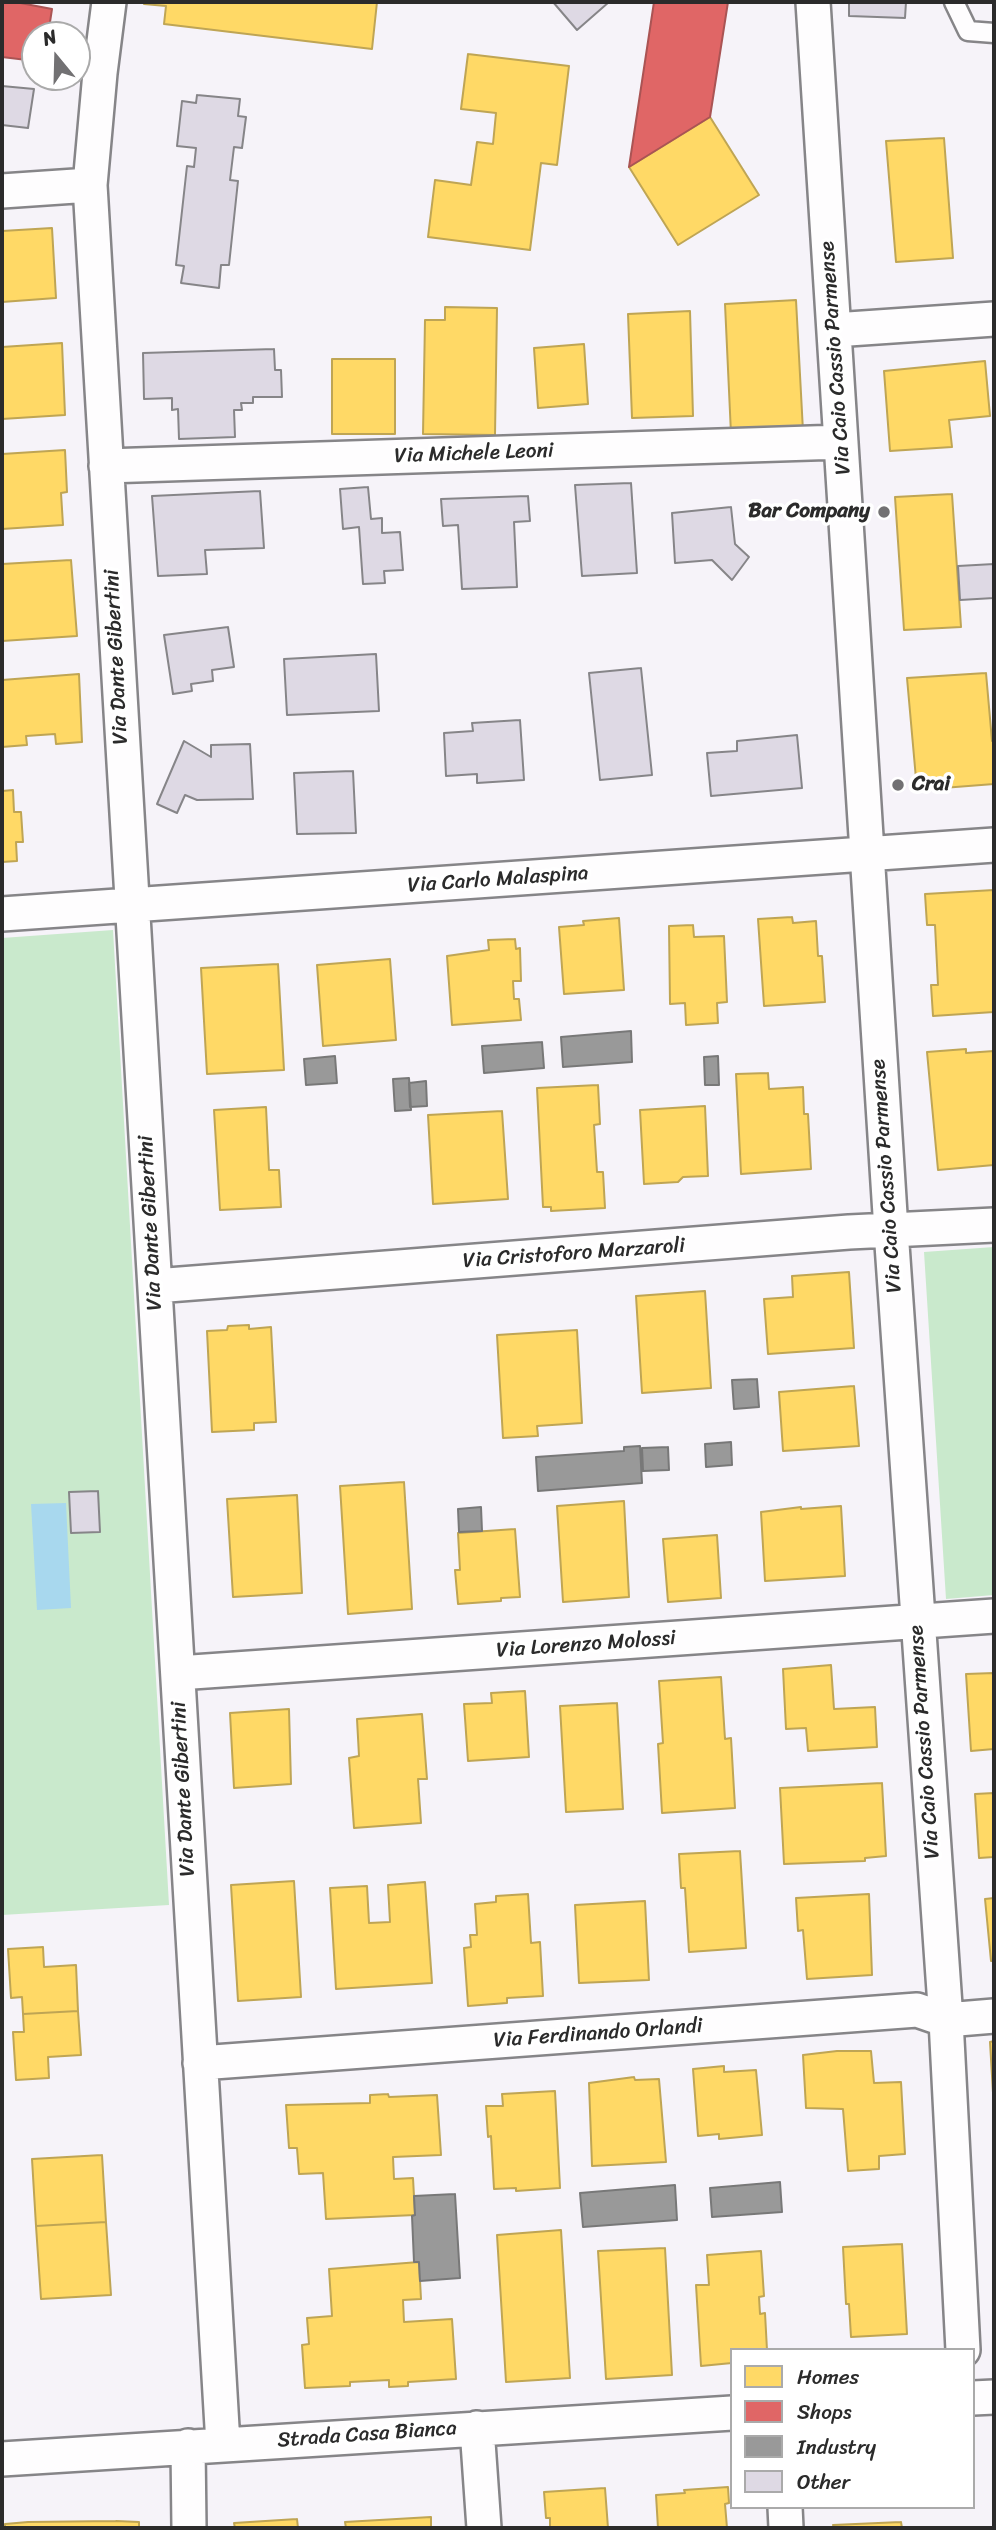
<!DOCTYPE html>
<style>
body{margin:0}
#map{position:relative;width:996px;height:2530px;overflow:hidden;background:#f6f3f9;font-family:Sriracha,sans-serif}
canvas{display:block}
.frame{position:absolute;inset:0;border:4px solid #2b2b2b;pointer-events:none}
.legend{position:absolute;left:730px;top:2348px;width:245px;height:161px;box-sizing:border-box;background:#fff;border:2px solid #aaa;margin:0;padding:9px 12px;list-style:none;font-size:21px;color:#2b2b2b}
.legend li{display:flex;align-items:center;gap:14px;height:35px}
.legend b{width:35px;border:2px solid #aaa}
.north{position:absolute;left:21px;top:21px;width:70px;height:70px;box-sizing:border-box;background:#fff;border:2px solid #aaa;border-radius:50%;rotate:341deg;font-size:19px;font-weight:700;line-height:28px;text-align:center;color:#2b2b2b}
.north::after{content:'';display:block;margin:auto;width:24px;height:32px;background:#727173;clip-path:polygon(50% 0,100% 100%,50% 72%,0 100%)}
</style>
<div id="map">
<canvas width="996" height="2530"></canvas>
<div class="frame"></div>
<ul class="legend">
<li><b style="height:19px;background:#ffd966"></b>Homes</li>
<li><b style="height:19px;background:#e06666"></b>Shops</li>
<li><b style="height:19px;background:#999"></b>Industry</li>
<li><b style="height:19px;background:#ded9e4"></b>Other</li>
</ul>
<div class="north">N</div>
</div>
<script>
const context = document.querySelector('canvas').getContext('2d');
context.lineJoin = 'round';
function fill(path, color) {
  context.fillStyle = color;
  context.fill(path, 'evenodd');
}
function shape(rows) {
  const path = new Path2D();
  for (const r of rows) {
    path.moveTo(r[0], r[1]);
    for (let i = 2; i < r.length; i += 2) path.lineTo(r[i], r[i + 1]);
  }
  return path;
}
function stroke(path, color, width, dash) {
  context.strokeStyle = color;
  context.lineWidth = width;
  context.lineCap = dash ? 'butt' : 'round';
  context.setLineDash(dash || []);
  context.stroke(path);
}
function write(font, color, halo, rows, align = 'center') {
  context.font = font + ' Sriracha,sans-serif';
  context.lineWidth = 7;
  context.setLineDash([]);
  context.textBaseline = 'middle';
  context.strokeStyle = halo;
  context.fillStyle = color;
  for (const [text, x, y, turn = 0] of rows) {
    context.save();
    context.translate(x, y);
    context.rotate((+turn || 0) * Math.PI / 180);
    context.textAlign = isNaN(turn) ? turn : align;
    if (halo) context.strokeText(text, 0, 0);
    context.fillText(text, 0, 0);
    context.restore();
  }
}
fill(shape([
 [113,930,169,1905,2,1915,2,938],
 [994,1247,994,1595,946,1599,924,1252]
]), '#c9e9cc');
fill(shape([
 [66,1503,71,1608,37,1610,31,1504]
]), '#a8d8ee');
const homes = shape([
 [144,2,377,2,372,49,164,24,166,6,144,4,144,2],
 [468,54,569,66,557,165,541,163,530,250,428,237,435,180,471,185,477,142,493,144,496,113,461,109,468,54],
 [710,117,759,195,678,245,629,167,710,117],
 [944,138,953,258,896,262,886,141,944,138],
 [52,228,56,298,2,302,2,231,52,228],
 [796,300,803,431,731,434,725,304,796,300],
 [445,307,497,308,495,435,423,434,425,320,445,320,445,307],
 [690,311,693,416,632,418,628,314,690,311],
 [62,343,65,415,2,419,2,347,62,343],
 [584,344,588,404,538,408,534,348,584,344],
 [332,359,395,359,395,434,332,434,332,359],
 [985,361,990,416,949,420,952,447,890,451,884,371,985,361],
 [65,450,67,492,61,493,63,525,2,529,2,454,65,450],
 [952,494,961,627,904,630,895,497,952,494],
 [71,560,77,636,2,641,2,564,71,560],
 [986,673,992,741,994,741,994,784,917,790,907,678,986,673],
 [79,674,82,742,56,744,55,734,26,736,27,745,2,747,2,680,79,674],
 [13,790,14,812,21,812,23,842,16,842,17,861,2,862,2,791,13,790],
 [994,890,994,1012,933,1016,931,985,938,985,935,925,927,925,925,894,994,890],
 [792,917,793,923,816,921,818,956,822,956,825,1002,764,1006,758,919,792,917],
 [619,918,624,990,564,994,559,927,584,925,583,921,619,918],
 [693,925,694,937,724,936,727,1002,717,1003,718,1023,686,1025,685,1003,670,1004,669,926,693,925],
 [515,939,516,949,520,948,521,981,513,981,514,999,519,999,521,1020,452,1025,447,956,489,950,488,940,515,939],
 [390,959,396,1040,323,1046,317,965,390,959],
 [278,964,284,1070,207,1074,201,968,278,964],
 [966,1049,966,1053,994,1051,994,1165,938,1170,927,1052,966,1049],
 [768,1073,769,1089,803,1087,804,1114,808,1114,811,1169,741,1174,736,1074,768,1073],
 [598,1085,600,1124,594,1125,597,1172,603,1172,605,1208,551,1211,551,1207,543,1207,537,1088,598,1085],
 [705,1106,708,1176,683,1177,678,1182,644,1184,640,1110,705,1106],
 [266,1107,269,1170,279,1170,281,1207,220,1210,214,1110,266,1107],
 [502,1111,508,1199,433,1204,428,1115,502,1111],
 [849,1272,854,1348,768,1354,764,1299,793,1297,792,1276,849,1272],
 [705,1291,711,1388,642,1393,636,1296,705,1291],
 [249,1325,249,1329,271,1327,276,1422,254,1423,254,1430,212,1432,207,1331,227,1330,228,1326,249,1325],
 [577,1330,582,1423,537,1426,538,1436,503,1438,497,1335,577,1330],
 [854,1386,859,1446,783,1451,779,1392,854,1386],
 [404,1482,412,1609,348,1614,340,1486,404,1482],
 [297,1495,302,1593,233,1597,227,1499,297,1495],
 [624,1501,629,1597,563,1602,557,1506,624,1501],
 [841,1506,845,1576,765,1581,761,1512,801,1507,801,1509,841,1506],
 [515,1529,520,1597,501,1598,501,1601,458,1604,455,1570,460,1570,458,1533,515,1529],
 [717,1535,721,1598,668,1602,663,1539,717,1535],
 [831,1665,834,1709,875,1707,877,1747,808,1751,806,1728,786,1729,783,1669,831,1665],
 [994,1673,994,1749,971,1751,966,1674,994,1673],
 [721,1677,725,1739,731,1738,735,1808,662,1813,658,1744,663,1743,659,1681,721,1677],
 [525,1691,529,1757,468,1761,464,1704,492,1703,491,1693,525,1691],
 [617,1703,623,1809,566,1812,560,1706,617,1703],
 [289,1709,291,1784,234,1788,230,1713,289,1709],
 [422,1714,427,1779,418,1779,421,1823,354,1828,349,1758,359,1756,357,1719,422,1714],
 [882,1783,886,1856,865,1858,865,1861,784,1864,780,1788,882,1783],
 [994,1793,994,1857,979,1858,975,1794,994,1793],
 [740,1851,746,1948,689,1952,685,1888,681,1888,679,1854,740,1851],
 [294,1881,301,1997,238,2001,231,1885,294,1881],
 [425,1882,432,1983,336,1989,330,1888,367,1886,369,1923,390,1922,388,1885,425,1882],
 [528,1894,531,1943,540,1942,543,1996,507,1998,507,2003,468,2006,464,1948,471,1947,470,1935,477,1935,475,1904,496,1902,496,1896,528,1894],
 [869,1894,872,1975,807,1979,803,1930,798,1931,796,1898,869,1894],
 [994,1898,994,1961,991,1961,985,1899,994,1898],
 [645,1901,649,1980,579,1983,575,1905,645,1901],
 [43,1947,44,1967,76,1965,78,2011,23,2014,22,1997,11,1998,8,1949,43,1947],
 [78,2011,81,2055,48,2057,49,2078,16,2080,13,2032,24,2032,23,2014,78,2011],
 [994,2041,994,2110,990,2042,994,2041],
 [837,2051,871,2051,874,2083,901,2082,905,2154,879,2156,879,2169,848,2171,843,2109,806,2108,803,2055,837,2051],
 [724,2066,724,2072,756,2070,762,2135,719,2139,719,2134,698,2136,693,2069,724,2066],
 [634,2077,635,2080,659,2079,666,2162,592,2166,589,2083,634,2077],
 [555,2091,560,2188,516,2191,516,2188,494,2189,491,2136,488,2137,486,2106,503,2106,502,2094,555,2091],
 [388,2094,389,2097,437,2095,441,2155,393,2157,394,2179,413,2178,415,2215,326,2219,323,2173,299,2174,297,2148,289,2148,286,2105,370,2103,370,2095,388,2094],
 [102,2155,106,2222,36,2226,32,2159,102,2155],
 [106,2222,111,2295,41,2299,36,2226,106,2222],
 [561,2230,570,2378,506,2382,497,2235,561,2230],
 [902,2244,907,2334,851,2337,849,2304,846,2304,843,2247,902,2244],
 [665,2248,672,2375,606,2379,598,2251,665,2248],
 [761,2251,764,2296,759,2297,760,2314,765,2313,767,2350,732,2350,732,2363,701,2366,696,2285,709,2285,707,2255,761,2251],
 [419,2262,421,2299,403,2300,404,2322,452,2319,456,2379,408,2382,408,2386,389,2387,389,2380,350,2382,350,2386,305,2388,302,2345,309,2344,307,2318,332,2316,329,2269,419,2262],
 [728,2487,729,2503,725,2504,727,2528,658,2528,656,2495,685,2493,684,2490,728,2487],
 [605,2488,608,2528,550,2528,550,2518,546,2518,544,2492,605,2488],
 [431,2517,431,2528,346,2528,345,2522,431,2517],
 [297,2519,298,2528,235,2528,234,2523,297,2519],
 [116,2521,139,2522,139,2528,5,2528,5,2524,28,2522,116,2521],
 [901,2522,902,2528,834,2528,833,2525,901,2522]
]);
fill(homes, '#ffd966');
stroke(homes, '#bfa554', 2);
const shops = shape([
 [2,2,15,2,52,9,48,35,35,35,35,61,2,57,2,2],
 [654,2,728,2,710,117,629,167,654,2]
]);
fill(shops, '#e06666');
stroke(shops, '#aa5454', 2);
const industry = shape([
 [631,1031,632,1062,563,1067,561,1037,631,1031],
 [542,1042,544,1068,484,1073,482,1046,542,1042],
 [335,1056,337,1083,306,1085,304,1059,335,1056],
 [718,1056,719,1085,705,1085,704,1057,718,1056],
 [409,1078,411,1110,395,1111,393,1079,409,1078],
 [426,1081,427,1106,410,1107,409,1083,426,1081],
 [757,1379,759,1407,734,1409,732,1380,757,1379],
 [731,1442,732,1465,706,1467,705,1444,731,1442],
 [640,1446,642,1483,538,1491,536,1457,624,1451,624,1447,640,1446],
 [668,1447,669,1470,643,1471,642,1448,668,1447],
 [481,1507,482,1531,459,1532,458,1509,481,1507],
 [780,2182,782,2212,712,2217,710,2188,780,2182],
 [675,2185,677,2220,583,2227,580,2193,675,2185],
 [455,2194,460,2278,420,2281,419,2262,414,2262,412,2216,415,2215,414,2196,455,2194]
]);
fill(industry, '#999');
stroke(industry, '#787878', 2);
const building = shape([
 [553,2,609,2,577,30,553,2],
 [849,2,906,2,905,18,849,16,849,2],
 [2,86,34,89,28,128,2,125,2,86],
 [197,95,240,99,238,116,246,117,242,148,234,147,230,180,238,181,229,265,221,265,219,288,181,283,184,266,176,265,187,166,194,167,196,148,177,146,182,101,196,103,197,95],
 [274,349,275,370,281,370,282,397,253,397,253,403,241,403,242,410,234,410,235,437,179,439,178,409,172,410,172,398,144,399,143,353,274,349],
 [631,483,637,573,582,576,575,485,631,483],
 [368,487,371,519,382,518,382,533,400,532,403,570,384,571,385,583,363,584,359,527,343,529,340,489,368,487],
 [260,491,264,548,205,550,207,574,158,576,152,496,260,491],
 [528,496,530,521,514,522,517,587,462,589,458,525,443,526,441,499,528,496],
 [731,507,735,544,749,557,732,580,712,560,675,563,672,513,731,507],
 [994,564,994,598,960,600,958,566,994,564],
 [228,627,234,667,212,670,213,681,191,684,192,691,173,694,164,635,228,627],
 [376,654,379,711,287,715,284,659,376,654],
 [641,668,652,775,600,780,589,673,641,668],
 [520,720,524,780,477,783,477,774,446,776,444,733,473,731,472,723,520,720],
 [797,735,802,788,711,796,707,753,737,751,737,741,797,735],
 [184,741,211,757,211,745,250,744,253,799,197,800,185,795,177,813,157,804,184,741],
 [353,771,356,833,297,834,294,773,353,771],
 [98,1491,100,1532,71,1533,69,1492,98,1491]
]);
fill(building, '#ded9e4');
stroke(building, '#868588', 2);
const service = shape([
 [954,2,968,31,994,33]
]);
const minor = shape([
 [109,2,100,73,90,185,223,2444],
 [813,2,891,1230,946,2020,963,2350],
 [2,191,90,185],
 [834,330,994,319],
 [106,466,841,442],
 [2,914,994,845],
 [155,1286,849,1232,994,1225],
 [178,1673,994,1616],
 [200,2063,917,2010,946,2020,994,2016],
 [973,2398,994,2397],
 [477,2428,484,2528],
 [188,2446,189,2528],
 [2,2459,732,2413],
 [785,2507,786,2528]
]);
stroke(service, '#868588', 23);
stroke(minor, '#868588', 38);
stroke(service, '#fefdfe', 18);
stroke(minor, '#fefdfe', 33);
for (const [x, y, r, color] of [
 [884,512,7,"#727173"],
 [898,785,7,"#727173"]
]) {
  const dot = new Path2D();
  dot.arc(x, y, r, 0, 2 * Math.PI);
  context.fillStyle = color;
  context.fill(dot);
  stroke(dot, '#fff', 2.5);
}
write('21px', '#2b2b2b', '#fff', [
 ["Via Caio Cassio Parmense",836,358,-94],
 ["Via Michele Leoni",474,454,-2],
 ["Via Dante Gibertini",117,657,-93],
 ["Via Carlo Malaspina",498,880,-4],
 ["Via Caio Cassio Parmense",887,1176,-94],
 ["Via Dante Gibertini",151,1223,-93],
 ["Via Cristoforo Marzaroli",574,1254,-4],
 ["Via Lorenzo Molossi",586,1645,-4],
 ["Via Caio Cassio Parmense",925,1742,-94],
 ["Via Dante Gibertini",184,1789,-93],
 ["Via Ferdinando Orlandi",598,2034,-4],
 ["Strada Casa Bianca",367,2435,-4]
]);
write('bold 21px', '#2b2b2b', '#fff', [
 ["Bar Company",870,512],
 ["Crai",912,785,"left"]
], 'right');
</script>
